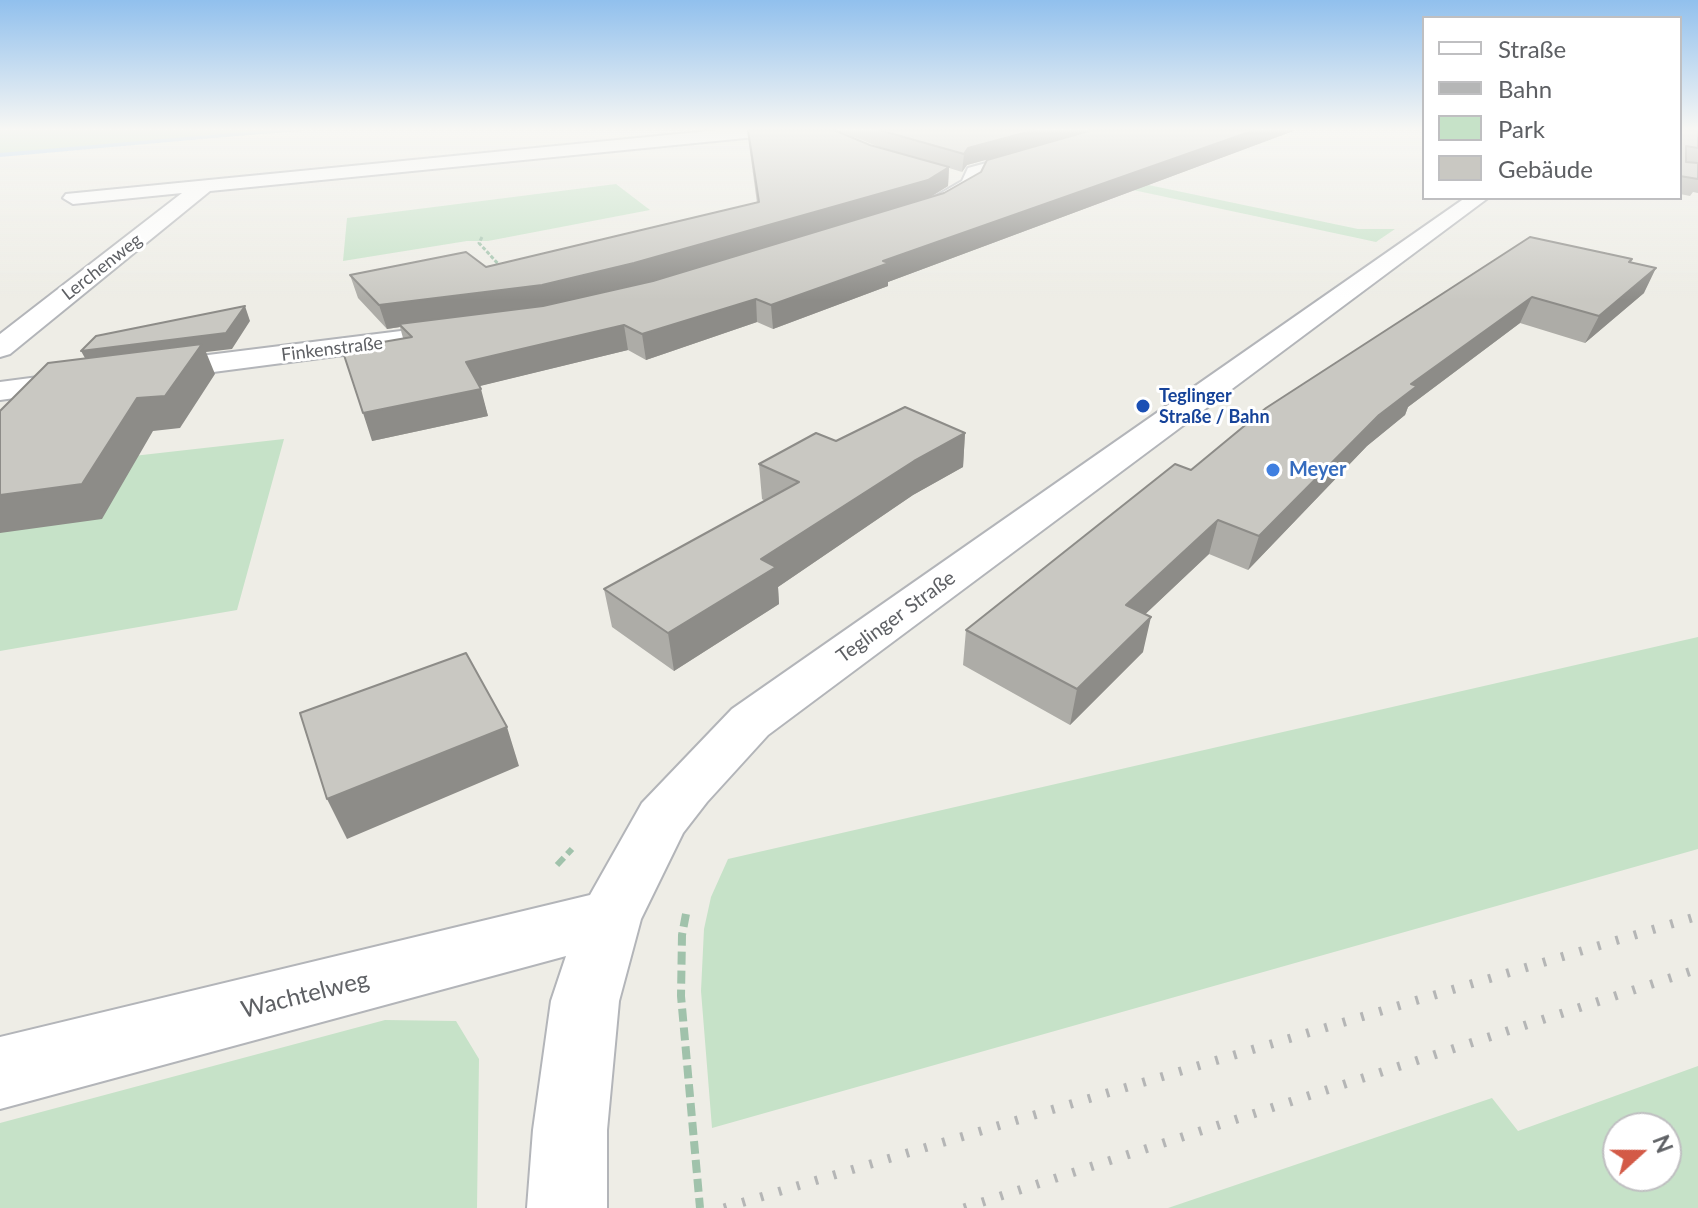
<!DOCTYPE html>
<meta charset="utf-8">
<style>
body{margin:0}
#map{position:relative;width:1698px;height:1208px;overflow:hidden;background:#eeede6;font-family:Lato,sans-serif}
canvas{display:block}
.legend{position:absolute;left:1422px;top:16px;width:260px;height:184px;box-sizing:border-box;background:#fff;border:2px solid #bfbfc1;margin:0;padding:10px 14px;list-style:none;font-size:24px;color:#5e6064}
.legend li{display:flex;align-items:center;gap:16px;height:40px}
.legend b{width:40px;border:2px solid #bfbfc1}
.north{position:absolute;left:1602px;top:1112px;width:80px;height:80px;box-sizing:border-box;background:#fff;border:2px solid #bfbfc1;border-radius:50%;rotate:69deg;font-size:22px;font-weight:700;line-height:32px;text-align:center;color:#5e6064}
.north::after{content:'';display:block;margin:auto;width:28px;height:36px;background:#d35a47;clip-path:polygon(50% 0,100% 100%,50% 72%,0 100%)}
</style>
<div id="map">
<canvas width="1698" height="1208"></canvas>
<ul class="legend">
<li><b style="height:10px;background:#fff"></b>Straße</li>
<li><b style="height:10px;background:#b5b6b6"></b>Bahn</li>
<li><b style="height:22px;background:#c6e2c8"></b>Park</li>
<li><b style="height:22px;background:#c9c8c2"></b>Gebäude</li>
</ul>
<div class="north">N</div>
</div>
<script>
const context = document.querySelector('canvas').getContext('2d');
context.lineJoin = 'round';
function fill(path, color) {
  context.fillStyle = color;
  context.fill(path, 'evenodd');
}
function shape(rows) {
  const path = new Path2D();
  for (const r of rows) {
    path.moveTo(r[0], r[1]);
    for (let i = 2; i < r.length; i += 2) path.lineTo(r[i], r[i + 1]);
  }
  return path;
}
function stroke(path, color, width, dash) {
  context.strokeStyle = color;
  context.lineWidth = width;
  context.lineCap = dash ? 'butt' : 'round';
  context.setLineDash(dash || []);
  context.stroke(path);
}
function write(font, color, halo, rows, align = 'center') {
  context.font = font + ' Lato,sans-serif';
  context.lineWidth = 6;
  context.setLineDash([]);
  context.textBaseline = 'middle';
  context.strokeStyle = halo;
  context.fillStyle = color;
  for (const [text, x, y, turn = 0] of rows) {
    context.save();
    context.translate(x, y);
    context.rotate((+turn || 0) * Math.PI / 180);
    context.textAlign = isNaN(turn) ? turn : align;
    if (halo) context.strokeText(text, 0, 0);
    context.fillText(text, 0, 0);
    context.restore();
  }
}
fill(shape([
 [0,130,315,130,0,154],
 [1063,167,1358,229,1395,229,1376,242,1063,175],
 [616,184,650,210,488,241,467,241,343,261,347,218],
 [284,439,237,610,0,651,0,471],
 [1698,637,1698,849,712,1128,701,991,704,929,711,897,728,859],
 [385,1020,456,1021,479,1059,477,1208,0,1208,0,1123],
 [1698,1066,1698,1208,1168,1208,1492,1098,1518,1131],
 [1618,1128,1666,1128,1666,1176,1618,1176]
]), '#c6e2c8');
fill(shape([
 [268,130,304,130,0,157,0,153,268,130]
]), '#b0d2f4');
const minor = shape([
 [719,130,784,130,776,135,210,191,10,354,0,357,0,334,182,193,73,204,63,198,66,194,719,130],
 [1108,130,1137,130,983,176,978,188,932,213,925,215,914,209,962,181,968,168,1108,130],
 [1465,198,1488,198,768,735,707,802,683,833,641,919,619,1001,607,1130,607,1208,527,1208,533,1130,551,1001,566,956,0,1109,0,1037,590,895,642,803,732,709,1465,198],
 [433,327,443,330,447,336,443,342,152,380,141,377,137,371,141,365,152,362,433,327],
 [84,371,95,373,99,380,95,387,0,400,0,382,84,371]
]);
stroke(minor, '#b3b5b9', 4);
stroke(shape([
 [482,237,479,243,501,267]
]), '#a0c2ab', 3, [4, 2]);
stroke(shape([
 [557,865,572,849]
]), '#a0c2ab', 6, [10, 5]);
stroke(shape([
 [686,914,682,935,681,996,700,1208]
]), '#a0c2ab', 8, [13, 6]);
fill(minor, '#fff');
stroke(shape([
 [724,1208,1698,916],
 [964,1208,1698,969]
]), '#b5b6b6', 9, [3, 16]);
fill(shape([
 [747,130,834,130,870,145,887,150,836,130,1296,130,888,282,888,286,773,329,757,322,646,360,628,350,479,386,488,416,372,441,403,338,400,327,387,329,358,298,350,275,486,267,757,203],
 [1029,148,981,172,944,193,929,198,948,186,949,168,962,172,967,165],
 [1680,130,1698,130,1698,179,1680,176],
 [1680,176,1698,179,1698,193,1693,192,1690,196,1680,194],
 [1530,237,1632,259,1631,262,1644,293,1585,343,1520,323,1408,407,1405,415,1367,446,1248,570,1209,554,1145,614,1143,652,1070,725,963,665,966,630,1191,470],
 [965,433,963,467,913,495,778,587,779,604,674,671,612,627,604,589,765,501,762,499,759,464,836,441]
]), '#adaca7');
fill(shape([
 [1035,130,1095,130,967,165,962,172,964,154,968,148],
 [1255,130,1296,130,888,282,888,286,773,329,771,305,883,261],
 [949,167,948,186,927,199,637,286,546,308,399,324,400,327,387,329,379,305],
 [1656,268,1644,293,1585,343,1599,316],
 [1532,297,1520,323,1408,407,1405,415,1367,446,1248,570,1259,536,1411,384],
 [756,299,757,322,646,360,642,334],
 [245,306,250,321,232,349,206,352,215,374,180,428,153,431,102,519,0,533,0,495,90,367,81,351],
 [624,325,628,350,472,388,466,362],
 [481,389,488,416,372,441,363,413],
 [965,433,963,467,913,495,778,587,779,604,674,671,668,633,761,559,914,461],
 [1218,520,1209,554,1118,640,1126,605],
 [1151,617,1143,652,1070,725,1077,689],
 [507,727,519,766,347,839,327,799]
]), '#8d8c88');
const building = shape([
 [748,130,834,130,870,145,949,167,928,180,634,263,542,285,379,305,350,275,466,252,486,267,759,202,748,130],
 [879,130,1035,130,968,148,964,154,879,130],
 [1092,130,1255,130,883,261,889,263,771,305,756,299,642,334,624,325,466,362,481,389,363,413,342,349,412,337,399,324,543,306,653,281,944,193,981,172,987,160,1092,130],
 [1680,130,1698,130,1698,148,1686,146,1686,162,1698,163,1698,179,1680,176,1680,130],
 [1530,237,1632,259,1629,262,1656,268,1599,316,1532,297,1411,384,1417,386,1379,415,1259,536,1218,520,1126,605,1151,617,1077,689,966,630,1175,464,1191,470,1266,408,1530,237],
 [245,306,226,333,81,351,96,336,245,306],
 [202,344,165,396,137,398,82,484,0,495,0,411,48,363,202,344],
 [905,407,965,433,914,461,761,559,776,567,668,633,604,589,799,482,759,464,816,433,836,441,905,407],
 [466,653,507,727,327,799,300,713,466,653]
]);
fill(building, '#c9c8c2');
stroke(building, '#8d8c88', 2);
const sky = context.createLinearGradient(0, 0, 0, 300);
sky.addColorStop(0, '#91c0ed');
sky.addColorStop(0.43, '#f7f7f4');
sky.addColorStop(1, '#f7f7f400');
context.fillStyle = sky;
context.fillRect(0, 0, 1698, 300);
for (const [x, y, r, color] of [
 [1143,406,8,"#1a4fb4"],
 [1273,470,8,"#3f7fe0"]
]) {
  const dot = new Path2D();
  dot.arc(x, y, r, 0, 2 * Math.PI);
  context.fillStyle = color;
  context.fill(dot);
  stroke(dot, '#fff', 3);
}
write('18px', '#5e6064', '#fff', [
 ["Lerchenweg",102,267,-38],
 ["Finkenstraße",332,349,-7]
]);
write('bold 18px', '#164399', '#fff', [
 ["Teglinger",1159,396],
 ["Straße / Bahn",1159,417]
], 'left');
write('bold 20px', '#366cbe', '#fff', [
 ["Meyer",1289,470]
], 'left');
write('20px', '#5e6064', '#fff', [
 ["Teglinger Straße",896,617,-36]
]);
write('24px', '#5e6064', '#fff', [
 ["Wachtelweg",305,995,-14]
]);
</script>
